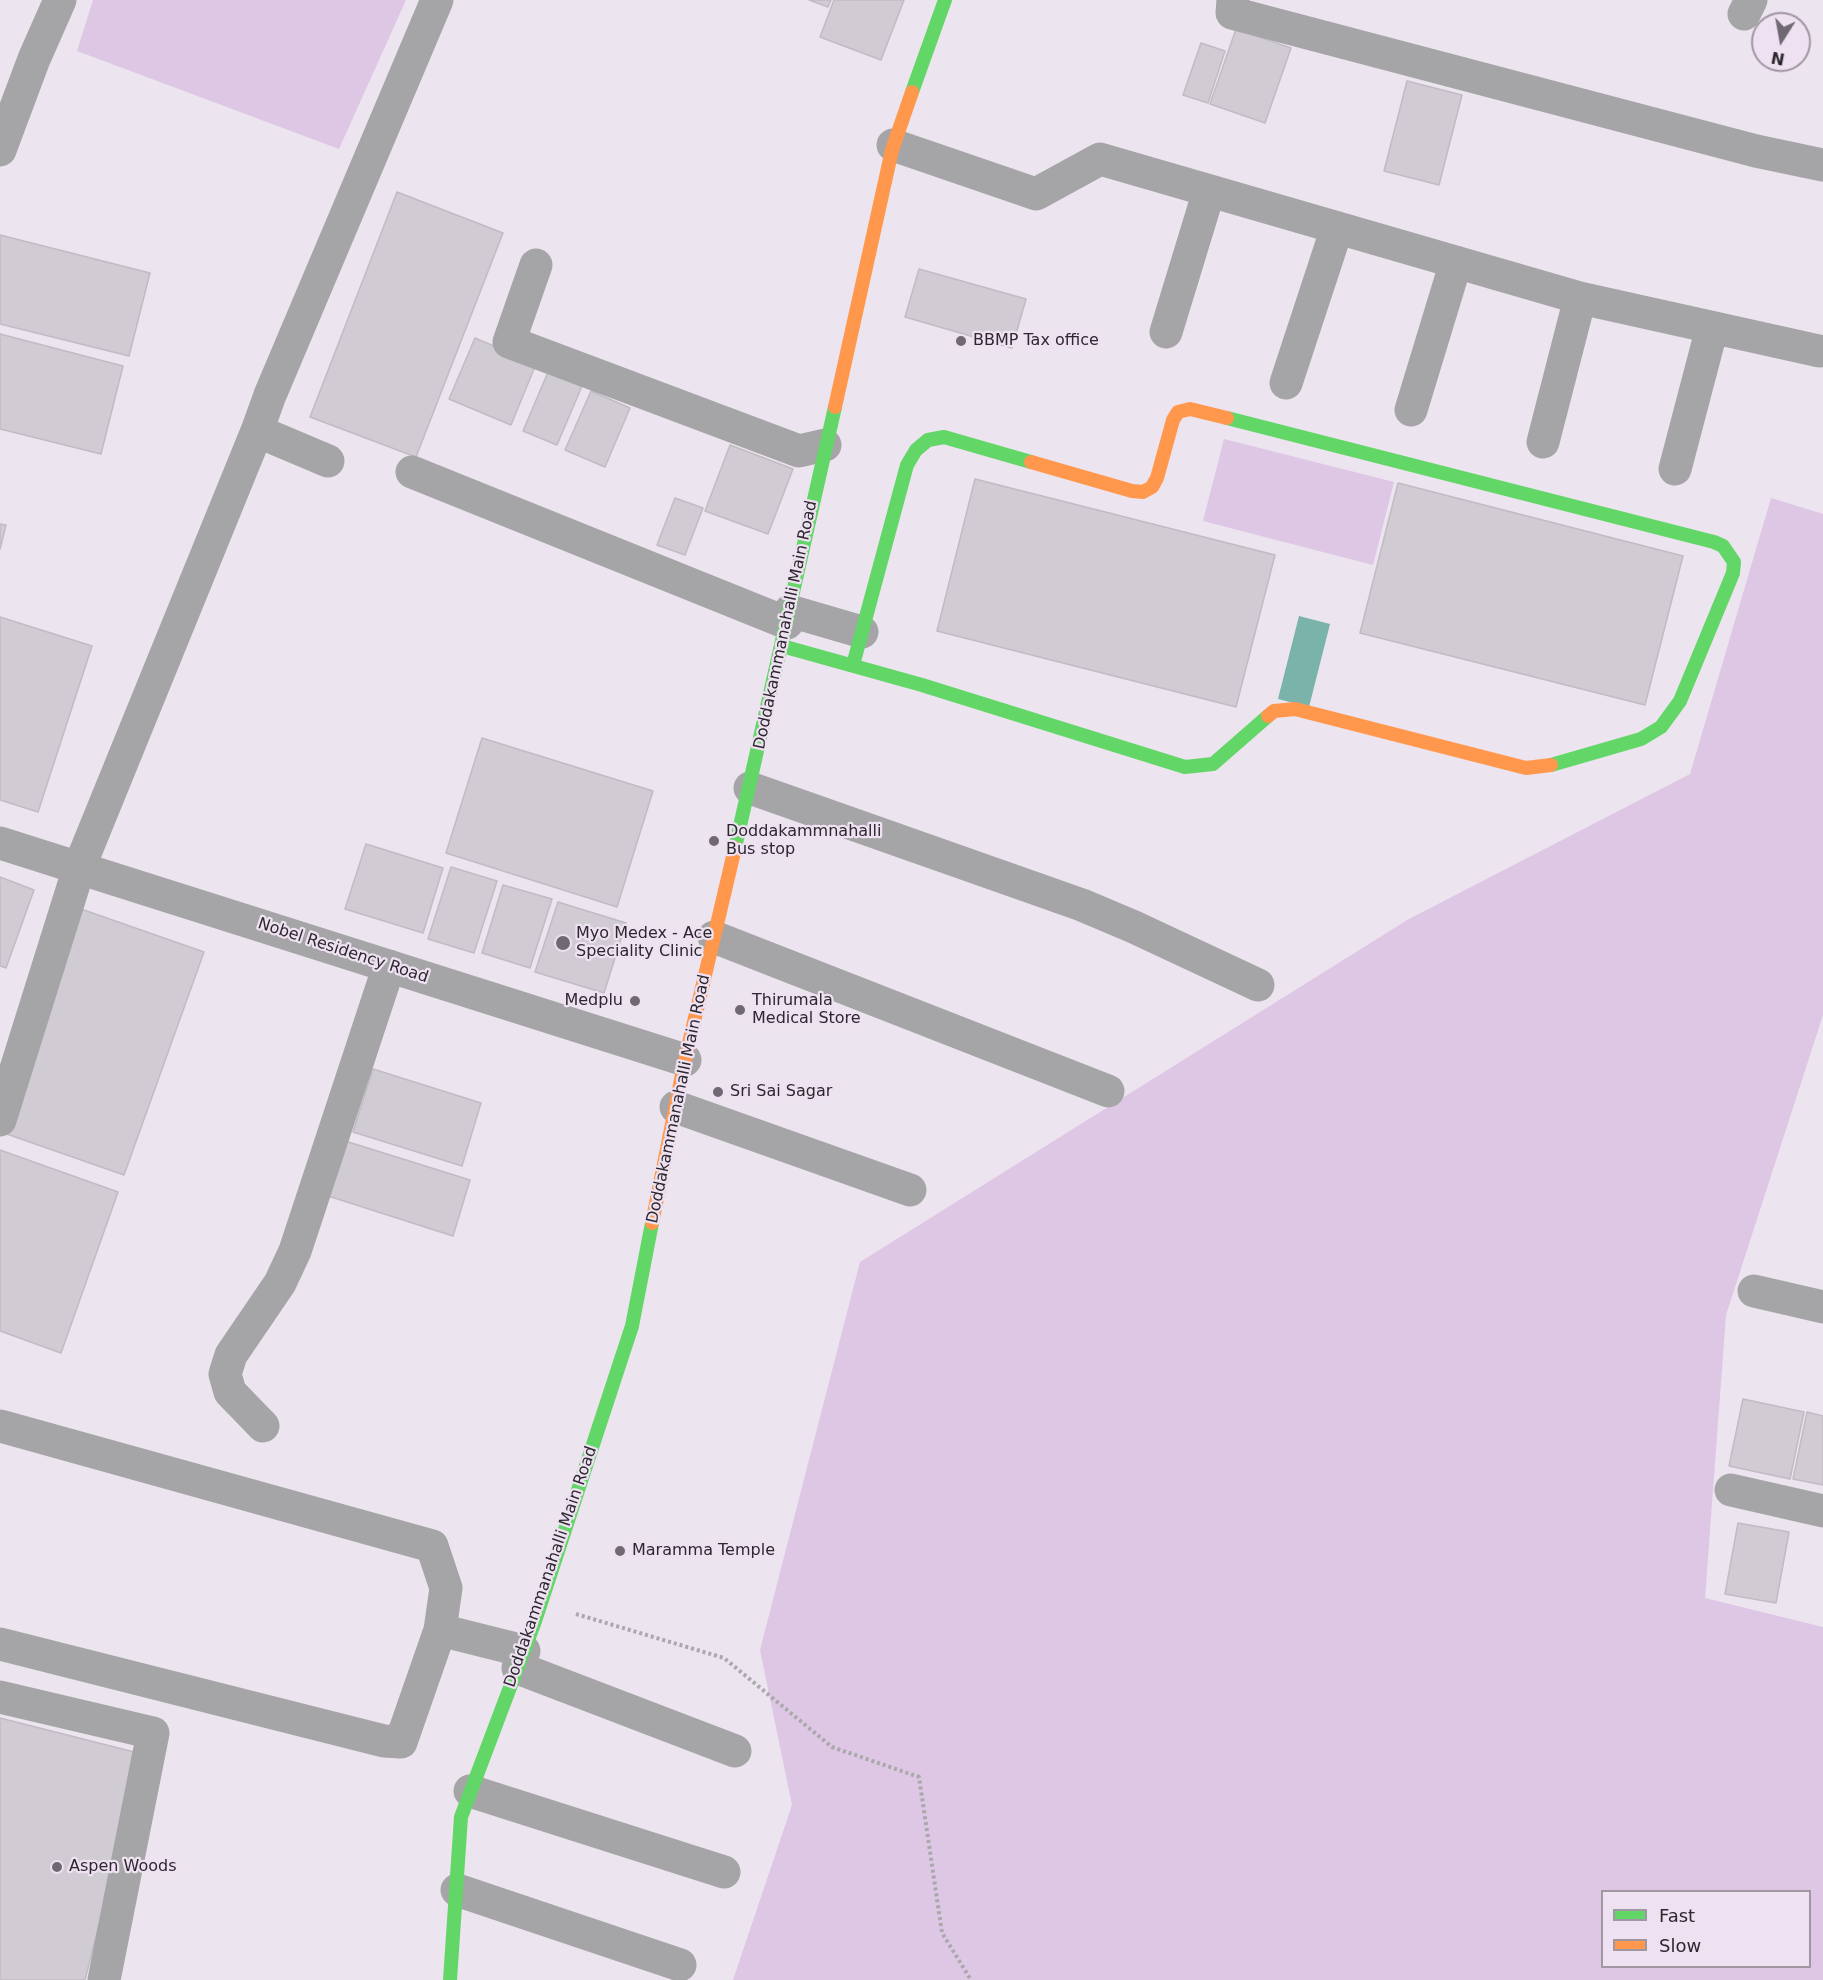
<!DOCTYPE html>
<style>
body{margin:0}
#map{position:relative;width:1823px;height:1980px;overflow:hidden;background:#ece4ee;font-family:"DejaVu Sans",sans-serif}
canvas{display:block}
.legend{position:absolute;left:1601px;top:1890px;width:210px;height:78px;box-sizing:border-box;background:#eee1f1;border:2px solid #a097a3;margin:0;padding:8px 10px;list-style:none;font-size:18px;color:#2c282e}
.legend li{display:flex;align-items:center;gap:12px;height:30px}
.legend b{width:30px;border:2px solid #a097a3}
.north{position:absolute;left:1751px;top:12px;width:60px;height:60px;box-sizing:border-box;background:#eee1f1;border:2px solid #a097a3;border-radius:50%;rotate:191deg;font-size:16px;font-weight:700;line-height:24px;text-align:center;color:#2c282e}
.north::after{content:'';display:block;margin:auto;width:21px;height:27px;background:#6f6a71;clip-path:polygon(50% 0,100% 100%,50% 72%,0 100%)}
</style>
<div id="map">
<canvas width="1823" height="1980"></canvas>
<ul class="legend">
<li><b style="height:8px;background:#63d668"></b>Fast</li>
<li><b style="height:8px;background:#ff974d"></b>Slow</li>
</ul>
<div class="north">N</div>
</div>
<script>
const context = document.querySelector('canvas').getContext('2d');
context.lineJoin = 'round';
function fill(path, color) {
  context.fillStyle = color;
  context.fill(path, 'evenodd');
}
function shape(rows) {
  const path = new Path2D();
  for (const r of rows) {
    path.moveTo(r[0], r[1]);
    for (let i = 2; i < r.length; i += 2) path.lineTo(r[i], r[i + 1]);
  }
  return path;
}
function stroke(path, color, width, dash) {
  context.strokeStyle = color;
  context.lineWidth = width;
  context.lineCap = dash ? 'butt' : 'round';
  context.setLineDash(dash || []);
  context.stroke(path);
}
function write(font, color, halo, rows, align = 'center') {
  context.font = font + ' "DejaVu Sans",sans-serif';
  context.lineWidth = 4.5;
  context.setLineDash([]);
  context.textBaseline = 'middle';
  context.strokeStyle = halo;
  context.fillStyle = color;
  for (const [text, x, y, turn = 0] of rows) {
    context.save();
    context.translate(x, y);
    context.rotate((+turn || 0) * Math.PI / 180);
    context.textAlign = isNaN(turn) ? turn : align;
    if (halo) context.strokeText(text, 0, 0);
    context.fillText(text, 0, 0);
    context.restore();
  }
}
fill(shape([
 [93,0,406,0,339,149,77,51],
 [1224,439,1394,482,1373,565,1203,521],
 [1771,498,1823,514,1823,1015,1726,1315,1705,1598,1823,1627,1823,1980,733,1980,792,1805,760,1650,860,1262,1409,919,1690,774],
 [1602,1892,1810,1892,1810,1966,1602,1966]
]), '#dec7e4');
fill(shape([
 [1299,616,1330,624,1309,707,1278,699]
]), '#7ab3a9');
const building = shape([
 [809,0,831,0,828,7,809,0],
 [834,0,904,0,881,60,820,37,834,0],
 [1236,29,1291,48,1265,123,1210,104,1236,29],
 [1201,43,1225,51,1208,103,1183,95,1201,43],
 [1407,81,1462,95,1439,185,1384,171,1407,81],
 [397,192,503,233,416,457,310,417,397,192],
 [0,235,150,273,129,356,0,324,0,235],
 [919,269,1026,299,1012,348,905,317,919,269],
 [0,334,123,366,101,454,0,429,0,334],
 [475,338,536,364,511,425,449,399,475,338],
 [548,372,582,386,557,445,523,431,548,372],
 [591,391,630,408,605,467,565,450,591,391],
 [730,445,793,469,768,534,705,511,730,445],
 [975,479,1275,555,1236,707,937,631,975,479],
 [1398,483,1683,556,1645,705,1360,633,1398,483],
 [675,498,703,508,685,555,657,545,675,498],
 [0,524,6,525,0,549,0,524],
 [0,617,92,646,38,812,0,800,0,617],
 [482,738,653,791,617,907,446,853,482,738],
 [366,844,443,868,423,933,345,909,366,844],
 [451,867,497,881,474,953,428,939,451,867],
 [0,877,34,890,6,968,0,966,0,877],
 [503,885,552,899,530,968,482,953,503,885],
 [558,902,626,923,604,993,535,972,558,902],
 [81,909,204,952,124,1175,1,1132,81,909],
 [373,1069,481,1103,462,1166,353,1132,373,1069],
 [342,1140,470,1180,453,1236,325,1195,342,1140],
 [0,1150,118,1192,61,1353,0,1331,0,1150],
 [1743,1399,1804,1412,1790,1479,1729,1466,1743,1399],
 [1807,1412,1823,1416,1823,1485,1793,1479,1807,1412],
 [1738,1523,1789,1532,1776,1603,1725,1594,1738,1523],
 [0,1718,142,1754,85,1980,0,1980,0,1718]
]);
fill(building, '#d1ccd3');
stroke(building, '#c1bbc3', 1.5);
stroke(shape([
 [576,1614,724,1658,832,1747,919,1777,942,1933,971,1980]
]), '#a9a8ab', 4, [3, 3]);
stroke(shape([
 [1233,0,1232,13,1756,151,1823,165],
 [1744,14,1751,0],
 [893,145,1036,194,1100,159,1580,298,1819,351],
 [0,150,34,59,60,0],
 [536,265,509,342,799,451,825,445],
 [1166,332,1209,191],
 [1286,383,1337,228],
 [1411,410,1456,262],
 [257,431,328,461],
 [1543,442,1580,298],
 [1675,469,1712,328],
 [412,472,787,623],
 [790,611,862,632],
 [750,788,1082,905,1134,927,1258,985],
 [0,843,685,1060],
 [714,937,1108,1091],
 [676,1107,910,1190],
 [0,1120,79,868,257,431,270,395,437,0],
 [1754,1291,1823,1307],
 [0,1426,432,1546,446,1588,440,1630,401,1742,384,1741,0,1644],
 [263,1426,230,1392,225,1374,231,1355,280,1283,295,1251,389,966],
 [1731,1490,1823,1511],
 [440,1630,524,1651],
 [518,1668,735,1751],
 [0,1697,153,1733,104,1980],
 [470,1791,724,1872],
 [457,1890,680,1965]
]), '#a5a5a7', 33);
stroke(shape([
 [912,92,945,0],
 [1227,418,1714,542,1723,546,1734,562,1733,573,1680,701,1661,727,1641,739,1551,765],
 [782,646,922,685,1185,767,1213,764,1268,716],
 [853,665,907,465,916,450,928,440,944,437,1031,462],
 [735,848,835,407],
 [450,1980,461,1817,534,1624,632,1326,652,1223]
]), '#63d668', 14);
stroke(shape([
 [835,407,892,150,912,92],
 [1031,462,1132,491,1143,492,1152,487,1157,478,1173,420,1178,412,1190,409,1227,418],
 [1268,716,1274,711,1295,709,1526,768,1551,765],
 [652,1223,685,1060,735,848]
]), '#ff974d', 14);
for (const [x, y, r, color] of [
 [961,341,6,"#6f6a71"],
 [714,841,6,"#6f6a71"],
 [563,943,8,"#6f6a71"],
 [635,1001,6,"#6f6a71"],
 [740,1010,6,"#6f6a71"],
 [718,1092,6,"#6f6a71"],
 [620,1551,6,"#6f6a71"],
 [57,1867,6,"#6f6a71"]
]) {
  const dot = new Path2D();
  dot.arc(x, y, r, 0, 2 * Math.PI);
  context.fillStyle = color;
  context.fill(dot);
  stroke(dot, '#eee1f1', 2);
}
write('16px', '#2c282e', '#eee1f1', [
 ["BBMP Tax office",973,341],
 ["Doddakammnahalli",726,832],
 ["Bus stop",726,850],
 ["Myo Medex - Ace",576,934],
 ["Speciality Clinic",576,952],
 ["Medplu",623,1001,"right"],
 ["Thirumala",752,1001],
 ["Medical Store",752,1019],
 ["Sri Sai Sagar",730,1092],
 ["Maramma Temple",632,1551],
 ["Aspen Woods",69,1867]
], 'left');
write('16px', '#2c282e', '#eee1f1', [
 ["Doddakammanahalli Main Road",786,625,-78],
 ["Nobel Residency Road",343,951,18],
 ["Doddakammanahalli Main Road",679,1099,-78],
 ["Doddakammanahalli Main Road",551,1567,-71]
]);
</script>
